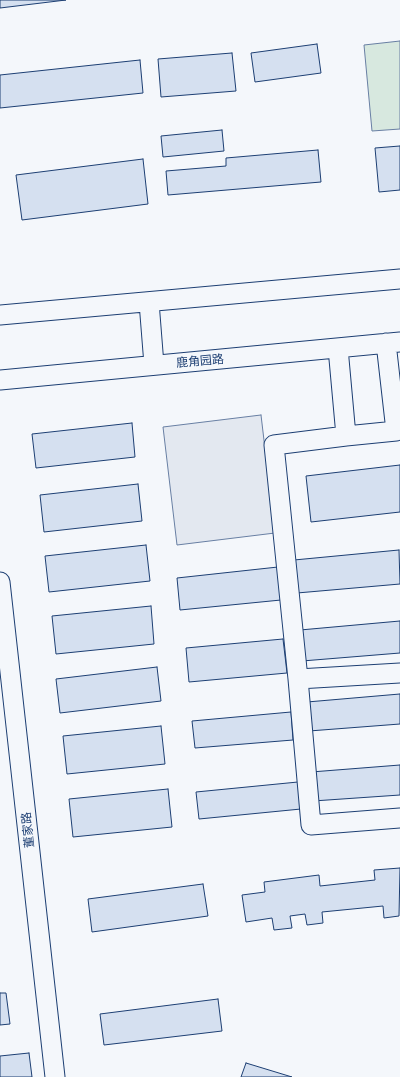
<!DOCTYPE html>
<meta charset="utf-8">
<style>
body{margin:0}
canvas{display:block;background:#f4f7fb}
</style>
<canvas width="400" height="1077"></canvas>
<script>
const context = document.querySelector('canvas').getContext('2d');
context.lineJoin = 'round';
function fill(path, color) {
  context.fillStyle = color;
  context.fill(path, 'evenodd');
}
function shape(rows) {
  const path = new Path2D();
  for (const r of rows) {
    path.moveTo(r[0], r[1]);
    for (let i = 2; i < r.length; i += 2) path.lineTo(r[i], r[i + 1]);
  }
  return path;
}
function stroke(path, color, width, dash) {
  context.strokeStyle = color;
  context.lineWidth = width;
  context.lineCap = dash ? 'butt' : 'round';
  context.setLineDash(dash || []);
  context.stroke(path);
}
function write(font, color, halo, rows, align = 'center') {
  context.font = font + ' Commissioner,"Noto Sans SC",sans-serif';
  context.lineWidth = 3;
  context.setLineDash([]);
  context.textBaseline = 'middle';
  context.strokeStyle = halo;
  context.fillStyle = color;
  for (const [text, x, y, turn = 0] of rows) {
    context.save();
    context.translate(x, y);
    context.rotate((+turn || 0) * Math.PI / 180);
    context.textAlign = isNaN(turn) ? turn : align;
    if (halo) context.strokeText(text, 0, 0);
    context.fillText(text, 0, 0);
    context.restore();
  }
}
const green = shape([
 [400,41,400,129,372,131,364,45,400,41]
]);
fill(green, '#d7e8df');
stroke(green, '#687fa3', 1);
const parking = shape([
 [261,415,275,533,177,545,163,427,261,415]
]);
fill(parking, '#e3e8f0');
stroke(parking, '#687fa3', 1);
const building = shape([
 [0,0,66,0,0,8,0,0],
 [317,44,321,73,255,82,251,53,317,44],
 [232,53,236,91,161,97,158,59,232,53],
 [140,60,143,93,0,108,0,75,140,60],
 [222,130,224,151,163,157,161,136,222,130],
 [400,146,400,190,379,192,375,148,400,146],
 [318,150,321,182,168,195,166,171,226,166,226,158,318,150],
 [143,159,148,204,22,220,16,175,143,159],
 [132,423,135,457,36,468,32,434,132,423],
 [400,465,400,512,311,522,306,476,400,465],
 [138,484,142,521,44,532,40,495,138,484],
 [146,545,150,581,49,592,45,556,146,545],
 [399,550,400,584,297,593,294,560,399,550],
 [278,567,281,600,180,610,177,578,278,567],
 [151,606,154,644,56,654,52,616,151,606],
 [400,621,400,653,302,661,300,630,400,621],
 [283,639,287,673,189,682,186,648,283,639],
 [157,667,161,701,60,713,56,679,157,667],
 [400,694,400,724,309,731,307,702,400,694],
 [291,712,293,740,195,748,192,721,291,712],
 [161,726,165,764,67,774,63,736,161,726],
 [400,765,400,795,313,801,311,772,400,765],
 [298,782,301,809,199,819,196,792,298,782],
 [168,789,172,827,73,837,69,799,168,789],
 [400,868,399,916,384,918,383,906,322,912,323,923,307,925,305,914,290,916,292,928,274,930,272,918,246,922,242,895,265,892,264,882,319,875,320,886,375,880,374,870,400,868],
 [203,884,208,916,92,932,88,899,203,884],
 [0,993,6,993,10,1024,0,1025,0,993],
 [218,999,222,1031,104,1045,100,1014,218,999],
 [29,1053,32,1077,0,1077,0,1056,29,1053],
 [246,1063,292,1077,241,1077,246,1063]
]);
fill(building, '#d5e0f0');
stroke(building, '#1d3f73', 1);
const minor = shape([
 [149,302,154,365],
 [0,315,400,279],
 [338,348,346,436,396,431,386,343],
 [0,380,400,342],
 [346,436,274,445,298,679,400,673],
 [0,582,55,1077],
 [298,679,311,825,400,818]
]);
stroke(minor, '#1d3f73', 21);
stroke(minor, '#f4f7fb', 19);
write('12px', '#1d3f73', '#f4f7fb', [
 ["鹿角园路",200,361,-5],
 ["董家路",28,830,-96]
]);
</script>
